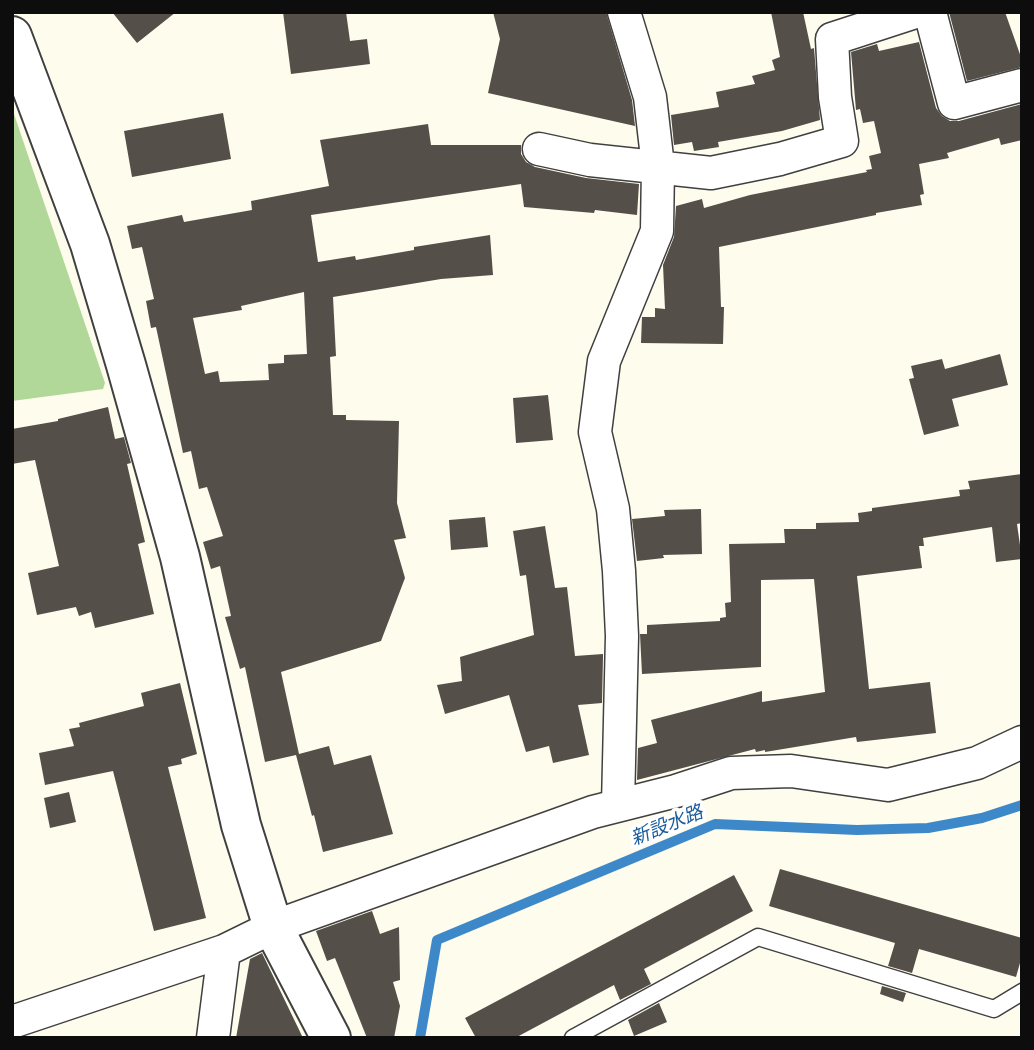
<!DOCTYPE html>
<meta charset="utf-8">
<style>
body{margin:0}
#map{position:relative;width:1034px;height:1050px;overflow:hidden;background:#fefced;font-family:"Libre Baskerville",serif}
canvas{display:block}
.frame{position:absolute;inset:0;border:14px solid #0d0d0d;pointer-events:none}
</style>
<div id="map">
<canvas width="1034" height="1050"></canvas>
<div class="frame"></div>
</div>
<script>
const context = document.querySelector('canvas').getContext('2d');
context.lineJoin = 'round';
function fill(path, color) {
  context.fillStyle = color;
  context.fill(path, 'evenodd');
}
function shape(rows) {
  const path = new Path2D();
  for (const r of rows) {
    path.moveTo(r[0], r[1]);
    for (let i = 2; i < r.length; i += 2) path.lineTo(r[i], r[i + 1]);
  }
  return path;
}
function stroke(path, color, width, dash) {
  context.strokeStyle = color;
  context.lineWidth = width;
  context.lineCap = dash ? 'butt' : 'round';
  context.setLineDash(dash || []);
  context.stroke(path);
}
function write(font, color, halo, rows, align = 'center') {
  context.font = font + ' "Libre Baskerville","Noto Sans JP",serif';
  context.lineWidth = 7;
  context.setLineDash([]);
  context.textBaseline = 'middle';
  context.strokeStyle = halo;
  context.fillStyle = color;
  for (const [text, x, y, turn = 0] of rows) {
    context.save();
    context.translate(x, y);
    context.rotate((+turn || 0) * Math.PI / 180);
    context.textAlign = isNaN(turn) ? turn : align;
    if (halo) context.strokeText(text, 0, 0);
    context.fillText(text, 0, 0);
    context.restore();
  }
}
fill(shape([
 [12,108,105,383,103,389,12,401]
]), '#b1d898');
stroke(shape([
 [420,1038,437,940,715,824,857,830,928,828,982,818,1022,805]
]), '#3d88c9', 10);
fill(shape([
 [112,12,176,12,137,43],
 [283,12,346,12,350,41,367,39,370,64,291,74],
 [493,12,606,12,632,100,635,126,488,93,500,39],
 [771,12,803,12,811,49,814,48,820,120,782,131,718,142,719,147,694,151,692,142,674,145,671,115,719,107,716,92,755,84,752,76,775,70,772,60,780,57],
 [949,12,1005,12,1022,60,1022,67,967,81],
 [919,42,936,108,942,116,950,121,959,121,1022,104,1022,140,1001,145,999,138,947,153,949,158,919,164,924,194,920,195,922,205,876,213,876,215,719,247,721,307,724,307,723,344,641,343,642,317,655,317,655,308,665,309,663,265,674,237,676,206,702,199,704,208,750,195,867,172,866,170,872,169,869,156,881,153,874,121,863,123,860,109,856,110,851,52,877,44,879,51],
 [223,113,231,159,132,177,124,131],
 [428,124,431,145,521,145,521,154,526,162,535,167,586,178,639,184,637,215,595,210,594,213,524,207,521,184,311,215,318,262,355,256,356,260,414,250,414,247,490,235,493,275,441,279,333,297,336,356,330,357,333,415,346,415,346,420,399,421,397,503,406,538,394,540,405,578,381,641,281,672,299,754,329,746,334,765,371,755,393,834,323,852,314,815,312,816,296,755,265,762,245,667,240,669,225,617,231,616,220,566,211,569,203,542,223,536,207,487,199,489,191,451,183,453,156,327,151,328,146,301,154,299,142,247,132,249,127,226,182,215,184,222,252,210,251,201,329,186,320,140],
 [304,292,307,354,284,355,284,363,268,364,269,380,220,382,218,371,205,374,193,318,242,310,241,306],
 [1000,354,1008,385,952,399,959,426,924,435,909,379,914,378,911,366,942,359,945,369],
 [548,395,553,440,516,443,513,398],
 [108,407,115,439,124,437,131,463,127,464,145,542,138,544,154,614,95,628,91,612,79,616,76,607,37,615,28,573,59,566,35,460,12,464,12,429,58,421,58,419],
 [1022,474,1022,523,1017,524,1022,559,996,562,992,527,923,538,924,546,919,546,922,568,857,576,869,689,930,682,936,733,857,742,856,737,765,752,765,750,756,752,755,749,637,780,638,748,657,743,651,720,762,691,762,702,825,692,814,579,761,580,761,667,642,674,640,634,647,634,647,625,720,621,720,618,726,617,725,603,731,602,729,544,785,543,784,529,816,529,816,523,859,522,858,513,872,511,872,508,960,496,959,490,970,489,968,481],
 [701,509,702,554,663,555,664,558,637,561,632,519,665,516,664,510],
 [485,517,488,547,451,550,449,520],
 [545,526,555,588,567,587,575,656,603,654,603,657,602,703,578,705,589,755,553,763,549,746,526,752,509,695,445,714,437,685,462,681,460,657,534,635,526,575,520,576,513,531],
 [180,683,197,754,181,759,182,764,168,767,206,918,154,931,113,771,45,785,39,753,74,746,69,729,80,727,79,723,144,706,141,693],
 [69,792,76,822,50,828,44,798],
 [780,869,1022,938,1022,956,1016,977,919,949,912,973,888,966,895,943,769,906],
 [734,875,753,911,644,969,651,984,620,1000,614,985,515,1038,476,1038,465,1018],
 [372,911,380,934,399,927,400,980,393,982,400,1006,394,1038,367,1038,335,958,327,961,316,931],
 [262,953,303,1038,236,1038,250,959],
 [882,986,906,993,903,1002,880,994],
 [659,1003,667,1022,634,1036,628,1020]
]), '#554f4a');
const service = shape([
 [573,1038,758,937,994,1009,1022,992]
]);
const minor = shape([
 [930,12,954,103,1022,85],
 [539,149,590,160,711,173,780,159,842,141,835,97,832,39,915,12],
 [618,805,622,636,619,571,613,509,595,432,604,361,657,231,658,166,650,97,624,12],
 [12,1022,224,951,273,927,593,812,676,791,731,773,791,771,888,785,977,763,1022,742],
 [213,1038,224,951]
]);
const tertiary = shape([
 [12,36,90,244,126,365,180,557,241,825,273,927,331,1038]
]);
stroke(service, '#404040', 19);
stroke(minor, '#404040', 35);
stroke(tertiary, '#404040', 42);
stroke(service, '#fff', 16);
stroke(minor, '#fff', 32);
stroke(tertiary, '#fff', 38);
write('italic 19px', '#1a5b9a', '#fff', [
 ["新設水路",667,826,-22]
]);
</script>
